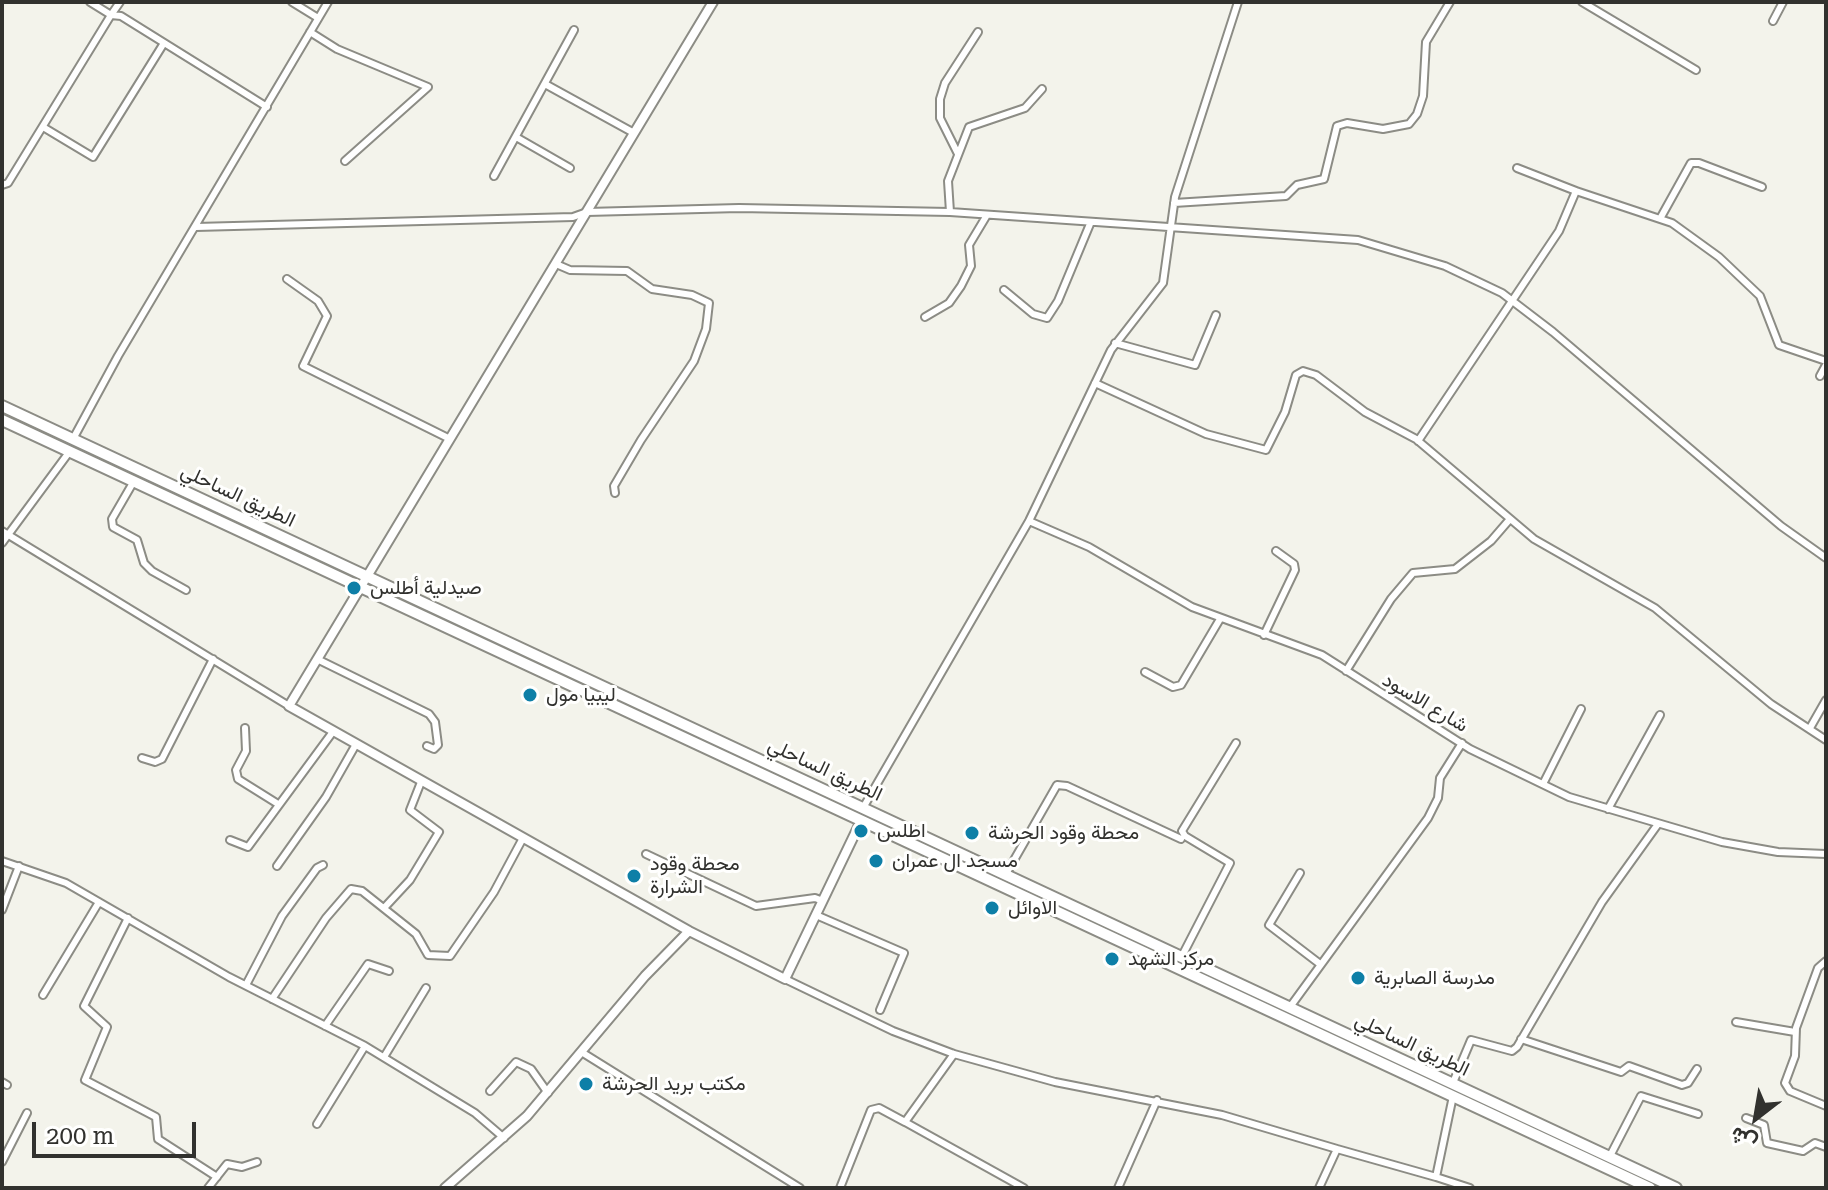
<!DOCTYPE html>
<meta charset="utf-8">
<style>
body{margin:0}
#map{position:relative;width:1828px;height:1190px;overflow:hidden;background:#f3f3eb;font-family:"Roboto Serif",Vazirmatn,serif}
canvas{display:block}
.frame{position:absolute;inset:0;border:4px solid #31312e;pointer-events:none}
.north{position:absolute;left:1716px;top:1078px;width:80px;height:80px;-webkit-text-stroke:6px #fffffe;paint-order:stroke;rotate:211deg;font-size:22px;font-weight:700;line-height:32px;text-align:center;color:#31312e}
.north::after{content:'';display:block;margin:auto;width:28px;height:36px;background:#31312e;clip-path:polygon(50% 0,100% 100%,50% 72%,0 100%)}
.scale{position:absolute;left:32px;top:1122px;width:164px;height:36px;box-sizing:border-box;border:4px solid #31312e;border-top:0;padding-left:10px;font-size:24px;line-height:28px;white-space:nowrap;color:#31312e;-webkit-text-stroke:6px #fffffe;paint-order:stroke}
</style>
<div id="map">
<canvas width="1828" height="1190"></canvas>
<div class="frame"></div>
<div class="north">ش</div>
<div class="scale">200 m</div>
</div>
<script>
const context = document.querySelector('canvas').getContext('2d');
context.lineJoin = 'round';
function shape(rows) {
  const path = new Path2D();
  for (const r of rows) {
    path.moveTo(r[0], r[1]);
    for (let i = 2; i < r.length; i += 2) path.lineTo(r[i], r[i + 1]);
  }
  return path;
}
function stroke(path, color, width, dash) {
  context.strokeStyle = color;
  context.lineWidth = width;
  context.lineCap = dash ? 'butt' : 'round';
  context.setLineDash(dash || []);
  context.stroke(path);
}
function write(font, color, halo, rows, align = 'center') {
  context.font = font + ' "Roboto Serif",Vazirmatn,serif';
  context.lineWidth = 6;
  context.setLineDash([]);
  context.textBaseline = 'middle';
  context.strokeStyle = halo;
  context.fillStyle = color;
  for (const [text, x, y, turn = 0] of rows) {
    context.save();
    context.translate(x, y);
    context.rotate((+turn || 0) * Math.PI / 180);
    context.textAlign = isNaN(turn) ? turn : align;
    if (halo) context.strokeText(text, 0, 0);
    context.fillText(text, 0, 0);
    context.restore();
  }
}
const minor = shape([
 [90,2,111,15,120,2],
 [292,2,318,18],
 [1582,2,1696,70],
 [1773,21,1783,2],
 [310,32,337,49,428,87,345,161],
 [545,84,634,133],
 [43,127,93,157,164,43],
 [516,137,570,168],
 [958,154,940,118,940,99,945,83,978,32],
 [1517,168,1576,191],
 [494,176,574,30],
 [2,185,8,183,111,15,121,16,267,107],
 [1174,203,1286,196,1297,185,1324,179,1337,126,1347,123,1383,129,1409,124,1417,114,1423,96,1426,42,1450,2],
 [950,212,948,181,969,127,1025,108,1042,89],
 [1661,217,1691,163,1699,163,1762,187],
 [196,227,573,217,587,212,739,208,950,212,1358,240,1445,266,1502,293,1553,332,1781,526,1826,558],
 [556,264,570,270,627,271,652,289,692,295,709,303,706,329,694,361,641,440,614,486,615,493],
 [287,279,318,301,327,316,303,366,450,439],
 [1004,290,1033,314,1047,318,1058,301,1090,224],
 [925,317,949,303,961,286,971,266,969,245,987,215],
 [1115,343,1195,365,1216,315],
 [1820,376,1826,365],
 [1095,383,1206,434,1266,450,1285,412,1296,375,1303,371,1316,375,1365,412,1416,439,1534,539,1655,608,1771,704,1826,740],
 [73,439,118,356,328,2],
 [1418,441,1559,231,1576,191,1672,223,1719,257,1760,296,1779,345,1826,361],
 [134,481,112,519,113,527,137,540,144,563,152,571,186,590],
 [1029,521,1089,547,1192,607,1322,655,1470,749,1569,797,1722,842,1778,852,1826,854],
 [2,531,289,706],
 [2,543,70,451],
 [1264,635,1295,570,1294,564,1276,551],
 [317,659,429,714,435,722,438,745,434,749,427,746],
 [1346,671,1391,599,1413,573,1455,569,1491,541,1510,519],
 [1145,672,1173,687,1181,685,1220,619],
 [245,728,246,751,236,770,238,779,278,804],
 [1810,728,1826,700],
 [142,758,155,762,162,759,213,659],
 [1543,784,1581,709],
 [863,808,1029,521,1111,350,1163,283,1175,197,1238,2],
 [1608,809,1660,715],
 [230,840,248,847,332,733],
 [646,854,756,906,815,898,823,901],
 [2,861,66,883,229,977,365,1046,475,1113,504,1138],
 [277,866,326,797,355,746],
 [1300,873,1269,925,1320,964],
 [1006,874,1057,785,1067,786,1181,839],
 [384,908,410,880,439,832,410,810,421,782],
 [2,910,19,866],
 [816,915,904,953,880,1010],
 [128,918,84,1006,107,1027,85,1080,156,1117,158,1139,217,1177],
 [1182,956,1230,863,1185,836,1182,831,1236,743],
 [1826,961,1818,968,1796,1028,1795,1056,1785,1083,1790,1091,1826,1106],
 [785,979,893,1031,954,1054,1055,1082,1222,1115,1337,1149],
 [246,985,282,916,317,868,323,865],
 [43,995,99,902],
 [272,999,326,918,351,889,362,891,416,934,428,955,450,956,494,892,523,838],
 [1290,1007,1428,818,1438,798,1440,778,1462,743],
 [1736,1022,1795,1032],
 [325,1026,368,964,389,971],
 [1521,1039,1621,1072,1629,1066,1682,1085,1688,1083,1697,1069],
 [583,1053,800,1188],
 [954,1054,905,1122,1024,1188],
 [384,1057,426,988],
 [2,1082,7,1085],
 [1452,1085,1471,1040,1512,1051,1517,1047,1602,902,1658,824],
 [490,1091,516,1062,531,1069,548,1093],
 [1746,1118,1764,1125,1767,1143,1803,1151,1815,1143,1826,1147],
 [317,1124,365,1046],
 [1610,1156,1641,1096,1698,1114],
 [2,1162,27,1113],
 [1436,1177,1470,1188],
 [208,1188,227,1164,242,1167,257,1162],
 [840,1188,871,1110,879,1108,905,1122],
 [1118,1188,1157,1100],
 [1319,1188,1337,1149,1436,1177,1453,1096]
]);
const tertiary = shape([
 [713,2,289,706,689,931,785,979,861,821],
 [445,1188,527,1116,645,976,689,931]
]);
const trunk = shape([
 [2,406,1676,1188],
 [2,420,1650,1188]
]);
stroke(minor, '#8c8c85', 10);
stroke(tertiary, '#8c8c85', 12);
stroke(trunk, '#8c8c85', 14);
stroke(minor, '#fff', 6);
stroke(tertiary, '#fff', 8);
stroke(trunk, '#fff', 10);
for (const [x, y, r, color] of [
 [354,588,8,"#0e7fa7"],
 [530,695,8,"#0e7fa7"],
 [861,831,8,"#0e7fa7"],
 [972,833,8,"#0e7fa7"],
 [876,861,8,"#0e7fa7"],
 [634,876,8,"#0e7fa7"],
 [992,908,8,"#0e7fa7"],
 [1112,959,8,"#0e7fa7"],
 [1358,978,8,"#0e7fa7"],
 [586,1084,8,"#0e7fa7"]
]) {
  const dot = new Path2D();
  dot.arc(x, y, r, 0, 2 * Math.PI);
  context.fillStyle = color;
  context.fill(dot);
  stroke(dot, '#fffffe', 3);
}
write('20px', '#31312e', '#fffffe', [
 ["الطريق الساحلي",238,496,25],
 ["شارع الاسود",1425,703,31],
 ["الطريق الساحلي",825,770,25],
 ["الطريق الساحلي",1412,1045,25]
]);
write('20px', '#31312e', '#fffffe', [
 ["صيدلية أطلس",370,588],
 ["ليبيا مول",546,695],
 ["اطلس",877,831],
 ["محطة وقود الحرشة",988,833],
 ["مسجد ال عمران",892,861],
 ["محطة وقود",650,864],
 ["الشرارة",650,887],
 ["الاوائل",1008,908],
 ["مركز الشهد",1128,959],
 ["مدرسة الصابرية",1374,978],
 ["مكتب بريد الحرشة",602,1084]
], 'left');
</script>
